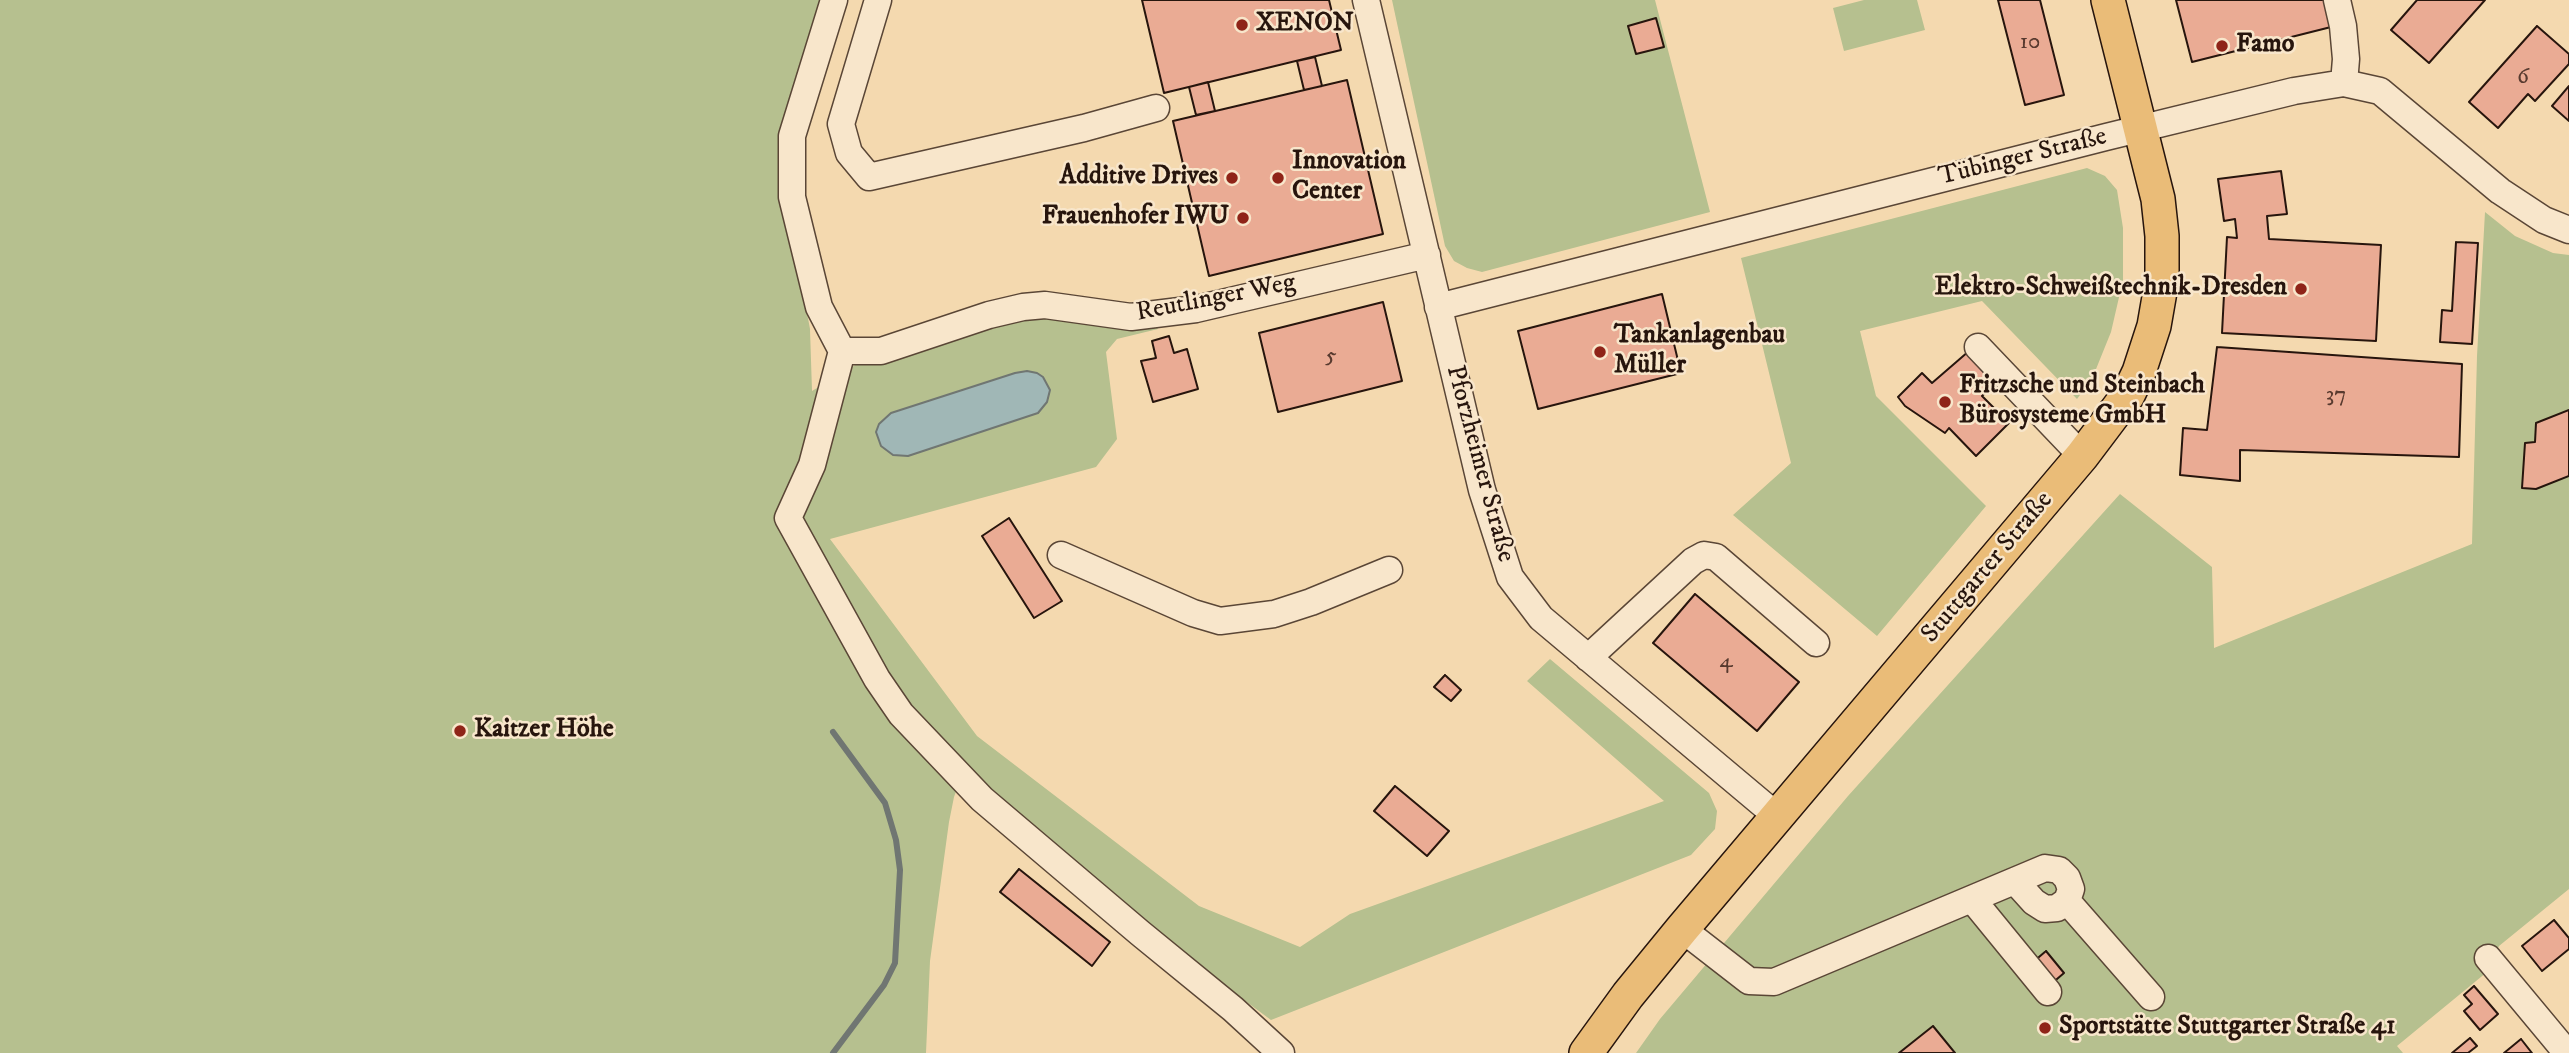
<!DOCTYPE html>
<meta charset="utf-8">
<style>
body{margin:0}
canvas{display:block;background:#f4d9af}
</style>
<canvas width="2569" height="1053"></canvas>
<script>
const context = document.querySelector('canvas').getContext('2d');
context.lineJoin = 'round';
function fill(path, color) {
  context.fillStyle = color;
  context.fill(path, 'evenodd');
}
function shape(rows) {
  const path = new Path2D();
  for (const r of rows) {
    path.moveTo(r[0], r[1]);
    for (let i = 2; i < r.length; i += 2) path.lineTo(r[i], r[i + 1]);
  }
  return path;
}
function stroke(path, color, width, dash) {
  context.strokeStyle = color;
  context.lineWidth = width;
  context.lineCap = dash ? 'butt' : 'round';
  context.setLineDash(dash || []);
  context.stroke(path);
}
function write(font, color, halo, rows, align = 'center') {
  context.font = font + ' "IM FELL DW Pica",serif';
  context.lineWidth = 5;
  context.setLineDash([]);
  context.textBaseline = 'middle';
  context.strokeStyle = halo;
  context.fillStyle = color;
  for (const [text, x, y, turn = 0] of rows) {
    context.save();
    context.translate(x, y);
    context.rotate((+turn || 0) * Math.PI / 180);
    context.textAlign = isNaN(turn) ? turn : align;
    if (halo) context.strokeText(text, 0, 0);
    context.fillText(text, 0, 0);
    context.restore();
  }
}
fill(shape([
 [0,0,825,0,785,194,810,329,812,391,897,340,990,306,1144,309,1158,329,1117,339,1106,352,1117,439,1096,467,830,539,977,736,1199,906,1300,947,1350,914,1664,801,1527,681,1550,659,1709,793,1717,811,1715,829,1691,855,1271,1020,1229,989,1205,1000,1129,942,999,823,959,783,954,797,949,822,930,961,926,1053,0,1053],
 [1392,0,1655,0,1710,212,1482,272,1467,268,1454,261,1445,246],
 [1864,0,1917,0,1925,30,1844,51,1833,8],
 [2087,168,2105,176,2117,190,2123,228,2123,280,2111,332,2092,379,2077,399,1982,301,1860,331,1876,396,1986,506,1877,636,1733,515,1791,463,1741,258],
 [2485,212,2515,236,2553,253,2569,255,2569,889,2499,946,2487,972,2397,1046,2403,1053,1636,1053,1660,1019,1848,796,2120,494,2212,567,2214,648,2472,544,2477,356]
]), '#b6c08f');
const water = shape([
 [1027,371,1037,373,1043,377,1050,390,1047,402,1038,413,908,456,893,455,881,446,876,432,879,424,891,413,1015,373,1027,371]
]);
fill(water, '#a0b7b6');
stroke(water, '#707672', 2);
stroke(shape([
 [833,1053,884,985,895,963,900,870,896,840,885,803,833,732]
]), '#707672', 6);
const building = shape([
 [1142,0,1329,0,1341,50,1164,93,1142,0],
 [1998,0,2040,0,2064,95,2025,105,1998,0],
 [2176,0,2329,0,2335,26,2192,62,2176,0],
 [2417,0,2485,0,2429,63,2391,30,2417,0],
 [1656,18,1664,47,1636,54,1628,26,1656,18],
 [2537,26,2569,54,2569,64,2535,101,2528,94,2498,128,2469,102,2537,26],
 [1315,57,1322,86,1304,90,1297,61,1315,57],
 [1347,80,1383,234,1209,276,1173,121,1347,80],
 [1208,82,1215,111,1196,115,1189,87,1208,82],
 [2569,86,2569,121,2552,106,2569,86],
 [2281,171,2287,214,2267,216,2269,239,2381,245,2376,341,2222,333,2227,237,2237,238,2235,219,2224,221,2218,179,2281,171],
 [2456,242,2478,243,2472,344,2440,342,2442,310,2452,311,2456,242],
 [1662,294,1681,373,1538,409,1518,331,1662,294],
 [1383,302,1402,381,1278,412,1259,333,1383,302],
 [1169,336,1174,353,1187,349,1198,389,1153,402,1141,361,1156,358,1152,341,1169,336],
 [2217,347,2462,364,2459,457,2240,450,2240,481,2180,475,2183,428,2207,430,2217,347],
 [1969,351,1997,381,1982,396,2009,423,1976,456,1949,428,1945,433,1905,406,1898,397,1922,373,1932,383,1969,351],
 [2569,410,2569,476,2536,489,2522,488,2525,443,2535,442,2536,423,2569,410],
 [1009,518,1062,601,1034,618,982,536,1009,518],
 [1695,594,1799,682,1757,731,1653,643,1695,594],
 [1445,675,1461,690,1451,701,1434,687,1445,675],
 [1395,786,1449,831,1427,856,1374,811,1395,786],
 [1019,869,1110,942,1092,966,1000,892,1019,869],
 [2554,920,2569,938,2569,949,2542,971,2522,946,2554,920],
 [2046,951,2064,973,2050,985,2032,963,2046,951],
 [2474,986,2498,1014,2480,1030,2464,1011,2472,1004,2464,995,2474,986],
 [1933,1026,1955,1053,1899,1053,1933,1026],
 [2470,1038,2477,1046,2468,1053,2452,1053,2470,1038],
 [2521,1039,2532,1053,2504,1053,2521,1039]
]);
fill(building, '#eaab94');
stroke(building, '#27150d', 2);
const minor = shape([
 [834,0,792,136,792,197,819,307,842,351,881,351,989,315,1023,307,1045,305,1131,317,1196,309,1427,255],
 [878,0,841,124,849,153,869,177,1084,128,1156,108],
 [1366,0,1482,490,1510,577,1541,618,1778,817],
 [2337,0,2343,26,2346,59,2344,83],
 [1438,307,2106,137,2294,91,2344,83,2380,91,2500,191,2544,220,2569,230],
 [1978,347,2082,456],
 [842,351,812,465,788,518,877,679,901,714,982,799,1140,933,1233,1009,1281,1053],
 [1061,555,1193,613,1220,621,1274,614,1311,602,1389,570],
 [1588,658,1693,561,1704,555,1716,557,1816,643],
 [1972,899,2048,992],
 [2067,901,2151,997],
 [1682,929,1749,981,1774,982,2045,868,2059,870,2067,878,2071,889,2067,901,2057,908,2045,909,2034,902,2015,881],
 [2488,958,2567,1053]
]);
const major = shape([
 [1586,1053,1628,995,1682,929,2082,456,2128,395,2139,372,2154,326,2162,280,2162,236,2158,199,2108,0]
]);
stroke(minor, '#5a4636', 29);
stroke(major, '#27150d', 36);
stroke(minor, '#f8e6cb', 26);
stroke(major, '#eabc78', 33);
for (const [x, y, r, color] of [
 [1242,25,7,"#8f2418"],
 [2222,46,7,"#8f2418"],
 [1232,178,7,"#8f2418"],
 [1278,178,7,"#8f2418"],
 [1243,218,7,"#8f2418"],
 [2301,289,7,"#8f2418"],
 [1600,352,7,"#8f2418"],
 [1945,402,7,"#8f2418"],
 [460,731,7,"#8f2418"],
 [2045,1028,7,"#8f2418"]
]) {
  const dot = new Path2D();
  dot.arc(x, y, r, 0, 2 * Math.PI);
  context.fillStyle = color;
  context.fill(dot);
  stroke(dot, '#f8e6cb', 2.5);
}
write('23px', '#583a2f', null, [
 ["10",2030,43],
 ["6",2523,78],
 ["5",1331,357],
 ["37",2336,396],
 ["4",1726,662]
]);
write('bold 26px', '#27150d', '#f8e6cb', [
 ["XENON",1256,25],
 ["Famo",2236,46],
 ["Innovation",1292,163],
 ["Center",1292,193],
 ["Additive Drives",1218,178,"right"],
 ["Frauenhofer IWU",1229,218,"right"],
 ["Elektro-Schweißtechnik-Dresden",2287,289,"right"],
 ["Tankanlagenbau",1614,337],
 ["Müller",1614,367],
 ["Fritzsche und Steinbach",1959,387],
 ["Bürosysteme GmbH",1959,417],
 ["Kaitzer Höhe",474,731],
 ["Sportstätte Stuttgarter Straße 41",2059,1028]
], 'left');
write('26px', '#27150d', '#f8e6cb', [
 ["Tübinger Straße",2023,158,-14],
 ["Reutlinger Weg",1216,299,-11],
 ["Pforzheimer Straße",1479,464,75],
 ["Stuttgarter Straße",1988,568,-50]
]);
</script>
